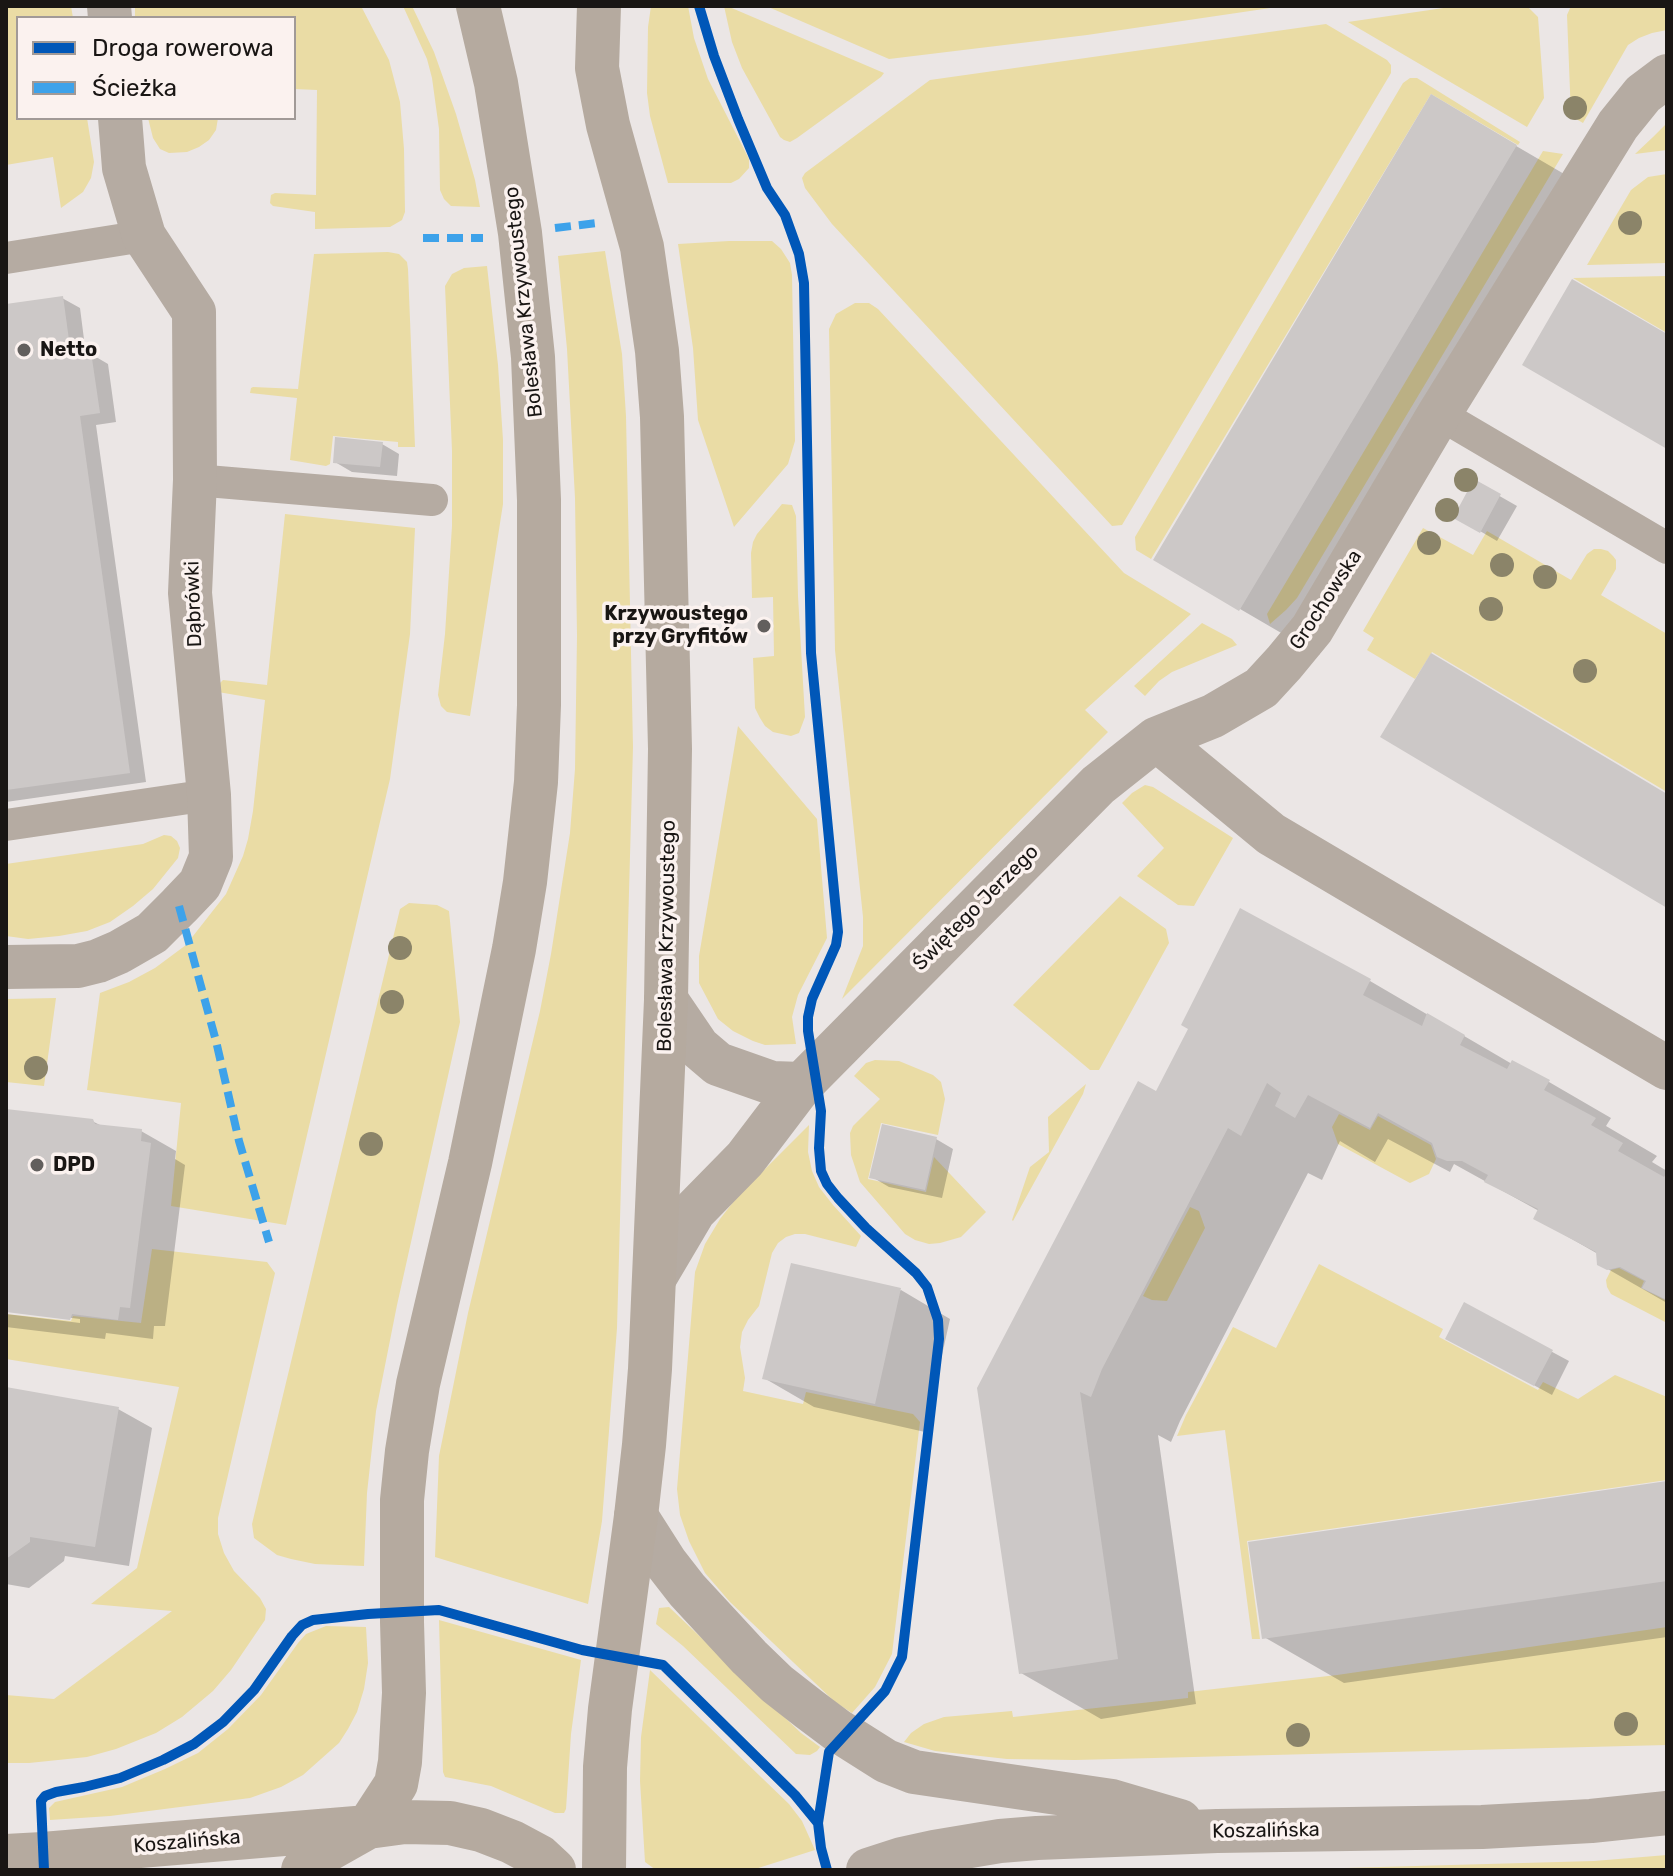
<!DOCTYPE html>
<meta charset="utf-8">
<style>
body{margin:0}
#map{position:relative;width:1673px;height:1876px;overflow:hidden;background:#ebe6e5;font-family:Rubik,sans-serif}
canvas{display:block}
.frame{position:absolute;inset:0;border:8px solid #191614;pointer-events:none}
.legend{position:absolute;left:16px;top:16px;width:280px;height:104px;box-sizing:border-box;background:#fbf2ef;border:2px solid #a19a97;margin:0;padding:10px 14px;list-style:none;font-size:24px;color:#191614}
.legend li{display:flex;align-items:center;gap:16px;height:40px}
.legend b{width:40px;border:2px solid #a19a97}
</style>
<div id="map">
<canvas width="1673" height="1876"></canvas>
<div class="frame"></div>
<ul class="legend">
<li><b style="height:10px;background:#0057b8"></b>Droga rowerowa</li>
<li><b style="height:10px;background:#3da2ea"></b>Ścieżka</li>
</ul>
</div>
<script>
const context = document.querySelector('canvas').getContext('2d');
context.lineJoin = 'round';
function fill(path, color) {
  context.fillStyle = color;
  context.fill(path, 'evenodd');
}
function shape(rows) {
  const path = new Path2D();
  for (const r of rows) {
    path.moveTo(r[0], r[1]);
    for (let i = 2; i < r.length; i += 2) path.lineTo(r[i], r[i + 1]);
  }
  return path;
}
function stroke(path, color, width, dash) {
  context.strokeStyle = color;
  context.lineWidth = width;
  context.lineCap = dash ? 'butt' : 'round';
  context.setLineDash(dash || []);
  context.stroke(path);
}
function write(font, color, halo, rows, align = 'center') {
  context.font = font + ' Rubik,sans-serif';
  context.lineWidth = 7;
  context.setLineDash([]);
  context.textBaseline = 'middle';
  context.strokeStyle = halo;
  context.fillStyle = color;
  for (const [text, x, y, turn = 0] of rows) {
    context.save();
    context.translate(x, y);
    context.rotate((+turn || 0) * Math.PI / 180);
    context.textAlign = isNaN(turn) ? turn : align;
    if (halo) context.strokeText(text, 0, 0);
    context.fillText(text, 0, 0);
    context.restore();
  }
}
fill(shape([
 [6,6,71,6,73,18,18,18,18,118,87,118,94,162,91,178,83,192,61,208,53,157,6,165],
 [135,6,361,6,389,60,400,102,404,149,405,212,402,220,390,227,315,229,315,212,273,206,270,203,271,195,275,193,316,195,317,90,294,89,294,18,135,18],
 [403,6,412,6,434,52,456,114,475,180,480,207,451,206,444,199,440,190,439,129,432,78,427,59],
 [651,6,688,6,694,38,708,79,749,159,749,168,739,179,731,183,668,183,650,116,647,93,648,27],
 [724,6,727,6,884,73,881,77,797,138,790,142,784,140,780,137,742,68,732,42],
 [766,6,1284,6,1087,35,889,59],
 [1457,6,1527,6,1538,17,1544,98,1527,127,1348,22],
 [1571,6,1667,6,1667,30,1652,33,1639,38,1628,45,1583,123,1571,116,1567,15],
 [1326,24,1387,60,1391,65,1391,73,1122,525,1112,526,832,224,805,188,802,178,805,173,930,80],
 [1410,78,1417,78,1520,142,1518,145,1431,94,1151,559,1136,550,1135,537,1403,83],
 [148,118,218,118,216,130,209,140,199,147,187,152,169,153,160,149,153,138],
 [1667,123,1667,150,1635,154,1653,137],
 [1543,151,1563,154,1297,598,1286,610,1270,624,1267,614],
 [1667,174,1667,263,1587,265,1631,190,1648,177],
 [729,241,772,241,781,249,790,263,792,275,795,441,788,464,734,527,698,420,693,348,678,244],
 [605,251,622,354,626,416,633,747,617,1328,602,1521,588,1604,435,1557,439,1456,468,1313,540,1011,551,954,570,833,575,769,577,636,575,498,567,349,558,256],
 [388,252,399,254,407,262,408,269,415,447,398,447,398,442,333,436,330,464,326,466,290,460,297,398,250,393,251,388,253,387,298,389,314,254],
 [487,266,498,365,503,440,503,504,470,716,447,712,441,706,438,695,445,634,452,526,452,451,445,286,452,274,464,268],
 [1667,276,1667,333,1573,278],
 [855,303,869,303,878,309,1124,573,1191,614,1085,710,1108,732,842,999,863,946,863,917,835,650,829,329,836,314],
 [782,504,792,505,796,516,798,596,805,717,799,733,791,736,773,732,765,726,760,718,755,708,753,658,774,656,773,597,752,598,751,553,753,542,757,534],
 [285,514,415,528,410,634,390,779,286,1225,171,1206,181,1103,87,1090,100,993,129,982,155,968,186,945,226,894,243,856,248,839,253,811,265,700,218,692,219,684,223,680,267,685],
 [1423,528,1473,555,1487,531,1571,580,1587,554,1594,549,1601,549,1608,551,1613,556,1616,560,1616,569,1601,595,1667,634,1667,792,1432,652,1415,679,1367,650,1374,638,1363,631],
 [1202,623,1232,639,1237,645,1172,672,1159,681,1145,696,1134,686],
 [738,726,817,819,827,938,798,995,792,1017,796,1044,765,1045,753,1041,733,1031,718,1019,699,983,699,956],
 [1145,785,1153,787,1233,838,1194,906,1178,905,1137,876,1164,848,1122,803,1132,793],
 [164,835,171,836,177,841,180,848,178,858,153,889,133,906,110,922,87,931,59,936,28,939,6,936,6,864,143,844],
 [1120,896,1166,929,1169,943,1099,1070,1090,1070,1013,1005],
 [409,903,437,905,449,911,460,1022,397,1305,376,1411,367,1493,364,1566,315,1564,291,1559,277,1555,254,1538,252,1524,400,909],
 [56,998,44,1086,6,1082,6,999],
 [875,1060,899,1061,933,1075,941,1082,945,1099,938,1135,881,1123,868,1179,926,1192,934,1157,986,1212,961,1237,940,1243,929,1244,915,1240,905,1234,860,1182,851,1155,850,1133,853,1126,880,1099,854,1076,866,1063],
 [1086,1084,1083,1094,1013,1221,1012,1220,1030,1167,1049,1152,1048,1117],
 [1339,1114,1370,1130,1378,1116,1431,1145,1436,1159,1429,1174,1410,1183,1338,1144,1332,1127],
 [809,1125,808,1152,812,1171,819,1187,833,1205,861,1236,856,1247,805,1234,795,1234,786,1237,778,1243,772,1253,759,1306,748,1320,742,1332,740,1347,745,1378,743,1391,803,1404,806,1392,913,1414,920,1422,892,1654,875,1687,852,1713,835,1702,730,1602,705,1573,689,1541,680,1515,677,1489,695,1272,705,1244,720,1219,737,1197],
 [1190,1207,1199,1211,1205,1228,1167,1301,1152,1300,1143,1296],
 [152,1249,267,1262,275,1273,218,1518,218,1534,224,1553,234,1571,260,1598,266,1609,265,1620,231,1670,213,1691,182,1717,156,1733,116,1749,87,1757,29,1763,6,1763,6,1695,54,1699,172,1611,91,1604,137,1568,179,1387,6,1359,6,1314,71,1321,73,1316,141,1323],
 [1319,1264,1443,1329,1439,1337,1538,1390,1543,1382,1578,1399,1615,1375,1667,1397,1667,1480,1247,1541,1260,1639,1252,1639,1225,1430,1177,1436,1186,1415,1233,1327,1276,1348],
 [1619,1268,1644,1281,1641,1288,1667,1301,1667,1323,1611,1294,1607,1287,1606,1280,1611,1270],
 [669,1607,801,1733,820,1747,817,1751,810,1755,796,1754,683,1646,656,1624,659,1608],
 [439,1620,581,1660,571,1734,566,1809,564,1813,555,1813,491,1786,445,1777,443,1772],
 [326,1626,366,1627,368,1663,364,1689,357,1712,348,1729,339,1743,303,1775,281,1787,250,1798,110,1816,50,1820,49,1808,55,1802,122,1787,165,1769,198,1753,228,1729,261,1695,298,1643,306,1634],
 [1667,1627,1667,1745,1075,1760,1007,1759,935,1751,904,1742,911,1733,924,1724,944,1717,1012,1711,1013,1717,1188,1698,1188,1692,1337,1675],
 [650,1670,789,1804,802,1821,815,1850,752,1870,656,1870,645,1862,640,1781,641,1737],
 [1667,1855,1667,1870,1273,1870,1594,1861]
]), '#eadca5');
fill(shape([
 [1511,143,1595,192,1319,655,1156,560],
 [62,298,80,308,86,355,91,354,108,364,116,422,96,425,146,782,6,802,6,306],
 [382,444,399,454,397,476,352,472,335,462],
 [1475,482,1517,506,1497,541,1456,517],
 [1370,981,1512,1064,1549,1082,1611,1118,1606,1126,1657,1156,1652,1162,1667,1171,1667,1303,1599,1264,1598,1254,1535,1218,1539,1211,1454,1164,1450,1172,1388,1139,1375,1162,1340,1141,1322,1180,1308,1173,1180,1421,1171,1442,1158,1435,1196,1704,1101,1719,1021,1673,980,1388,1157,1093],
 [6,1111,92,1121,104,1127,141,1131,176,1151,175,1159,185,1165,165,1326,154,1326,153,1339,106,1333,105,1339,6,1327,6,1314,80,1323,80,1319,6,1310],
 [936,1139,953,1149,942,1198,889,1187,872,1177],
 [901,1290,950,1319,925,1432,814,1407,764,1378],
 [1465,1305,1569,1361,1552,1395,1465,1348],
 [6,1390,118,1409,152,1428,129,1566,65,1556,64,1561,29,1588,6,1584],
 [1667,1483,1667,1637,1344,1683,1264,1637]
]), '#0003');
fill(shape([
 [1431,94,1517,145,1239,611,1153,560],
 [1572,279,1667,334,1667,449,1522,365],
 [63,296,71,355,91,352,100,413,80,416,130,773,6,790,6,304],
 [335,437,383,442,380,467,333,463],
 [1474,479,1501,494,1480,533,1453,518],
 [1431,653,1667,794,1667,908,1380,737],
 [1240,908,1371,979,1363,995,1422,1026,1427,1013,1465,1035,1460,1045,1507,1069,1512,1060,1550,1080,1544,1090,1596,1118,1591,1125,1623,1143,1618,1151,1664,1177,1667,1172,1667,1300,1642,1288,1646,1281,1620,1267,1607,1270,1597,1265,1596,1252,1533,1219,1538,1209,1484,1182,1488,1175,1462,1161,1447,1161,1437,1157,1432,1143,1378,1113,1370,1128,1308,1095,1295,1118,1275,1106,1281,1093,1267,1083,1241,1136,1228,1128,1102,1369,1091,1397,1080,1392,1118,1659,1019,1674,977,1388,1138,1081,1156,1091,1188,1029,1181,1025],
 [6,1109,93,1119,95,1124,142,1129,141,1141,151,1143,130,1308,120,1307,118,1320,72,1314,70,1320,6,1312],
 [882,1124,937,1137,925,1190,869,1178],
 [791,1263,901,1288,875,1404,762,1379],
 [1464,1302,1553,1350,1534,1386,1445,1339],
 [6,1387,119,1407,95,1547,30,1537,30,1542,6,1559],
 [1667,1481,1667,1581,1262,1639,1248,1542]
]), '#ccc8c7');
stroke(shape([
 [6,258,144,236],
 [1439,414,1667,548],
 [195,480,432,500],
 [6,825,209,795]
]), '#b5aba2', 32);
stroke(shape([
 [109,6,110,18],
 [1156,739,1271,834,1667,1068],
 [6,967,78,966,98,961,119,952,152,933,179,906,200,884,211,857,209,795,190,593,195,480,194,312,144,236,124,168,120,118],
 [666,1000,698,1047,718,1064,772,1083,802,1084],
 [655,1277,694,1211,745,1159,802,1084,1098,785,1156,739,1213,716,1261,688,1284,663,1312,629,1439,414,1618,125,1643,94,1667,76]
]), '#b5aba2', 44);
stroke(shape([
 [636,1516,666,1563,687,1590,749,1657,777,1684,809,1709,837,1730,886,1761,914,1772,1112,1801,1180,1821],
 [868,1870,902,1859,934,1852,1000,1841,1037,1838,1217,1831,1482,1827,1591,1821,1667,1813]
]), '#b5aba2', 44);
stroke(shape([
 [599,6,597,68,608,125,642,247,657,351,662,417,670,749,666,1000,650,1369,644,1445,636,1516,610,1709,605,1767,604,1870],
 [368,1827,396,1784,400,1762,404,1693,402,1622,402,1500,407,1451,418,1384,470,1163,514,949,525,882,536,782,539,705,539,500,533,357,520,233,496,83,478,6],
 [6,1856,43,1854,368,1827],
 [303,1870,329,1849,368,1827,405,1822,450,1823,481,1830,512,1842,540,1857,554,1870]
]), '#b5aa9f', 44);
stroke(shape([
 [555,228,597,223],
 [423,238,483,238],
 [179,906,216,1041,239,1141,269,1242]
]), '#3da2ea', 8, [16, 8]);
stroke(shape([
 [699,6,714,56,738,119,767,188,785,215,799,254,804,283,811,653,838,932,836,945,812,999,808,1017,808,1031,821,1111,819,1148,821,1171,827,1184,838,1198,866,1228,916,1273,927,1287,938,1320,939,1339,902,1657,885,1691,829,1752,818,1823],
 [44,1870,41,1801,45,1796,56,1792,84,1787,120,1778,163,1760,194,1744,223,1722,254,1690,292,1636,302,1625,313,1620,368,1614,439,1610,582,1650,663,1665,795,1795,818,1823,821,1848,827,1870]
]), '#0057b8', 10);
context.fillStyle = '#8b8469';
for (const [x, y] of [
 [1575,108],
 [1630,223],
 [1466,480],
 [1447,510],
 [1429,543],
 [1502,565],
 [1545,577],
 [1491,609],
 [1585,671],
 [400,948],
 [392,1002],
 [36,1068],
 [371,1144],
 [1626,1724],
 [1298,1735]
]) {
  context.beginPath();
  context.arc(x, y, 12, 0, 2 * Math.PI);
  context.fill();
}
for (const [x, y, r, color] of [
 [24,350,8,"#625f5d"],
 [764,626,8,"#625f5d"],
 [37,1165,8,"#625f5d"]
]) {
  const dot = new Path2D();
  dot.arc(x, y, r, 0, 2 * Math.PI);
  context.fillStyle = color;
  context.fill(dot);
  stroke(dot, '#fbf2ef', 3);
}
write('20px', '#191614', '#fbf2ef', [
 ["Bolesława Krzywoustego",524,302,-96],
 ["Grochowska",1326,600,-57],
 ["Dąbrówki",194,604,-92],
 ["Świętego Jerzego",976,908,-45],
 ["Bolesława Krzywoustego",667,936,-89],
 ["Koszalińska",1266,1831,-1],
 ["Koszalińska",187,1842,-5]
]);
write('bold 20px', '#191614', '#fbf2ef', [
 ["Netto",40,350],
 ["Krzywoustego",748,614,"right"],
 ["przy Gryfitów",748,637,"right"],
 ["DPD",53,1165]
], 'left');
</script>
